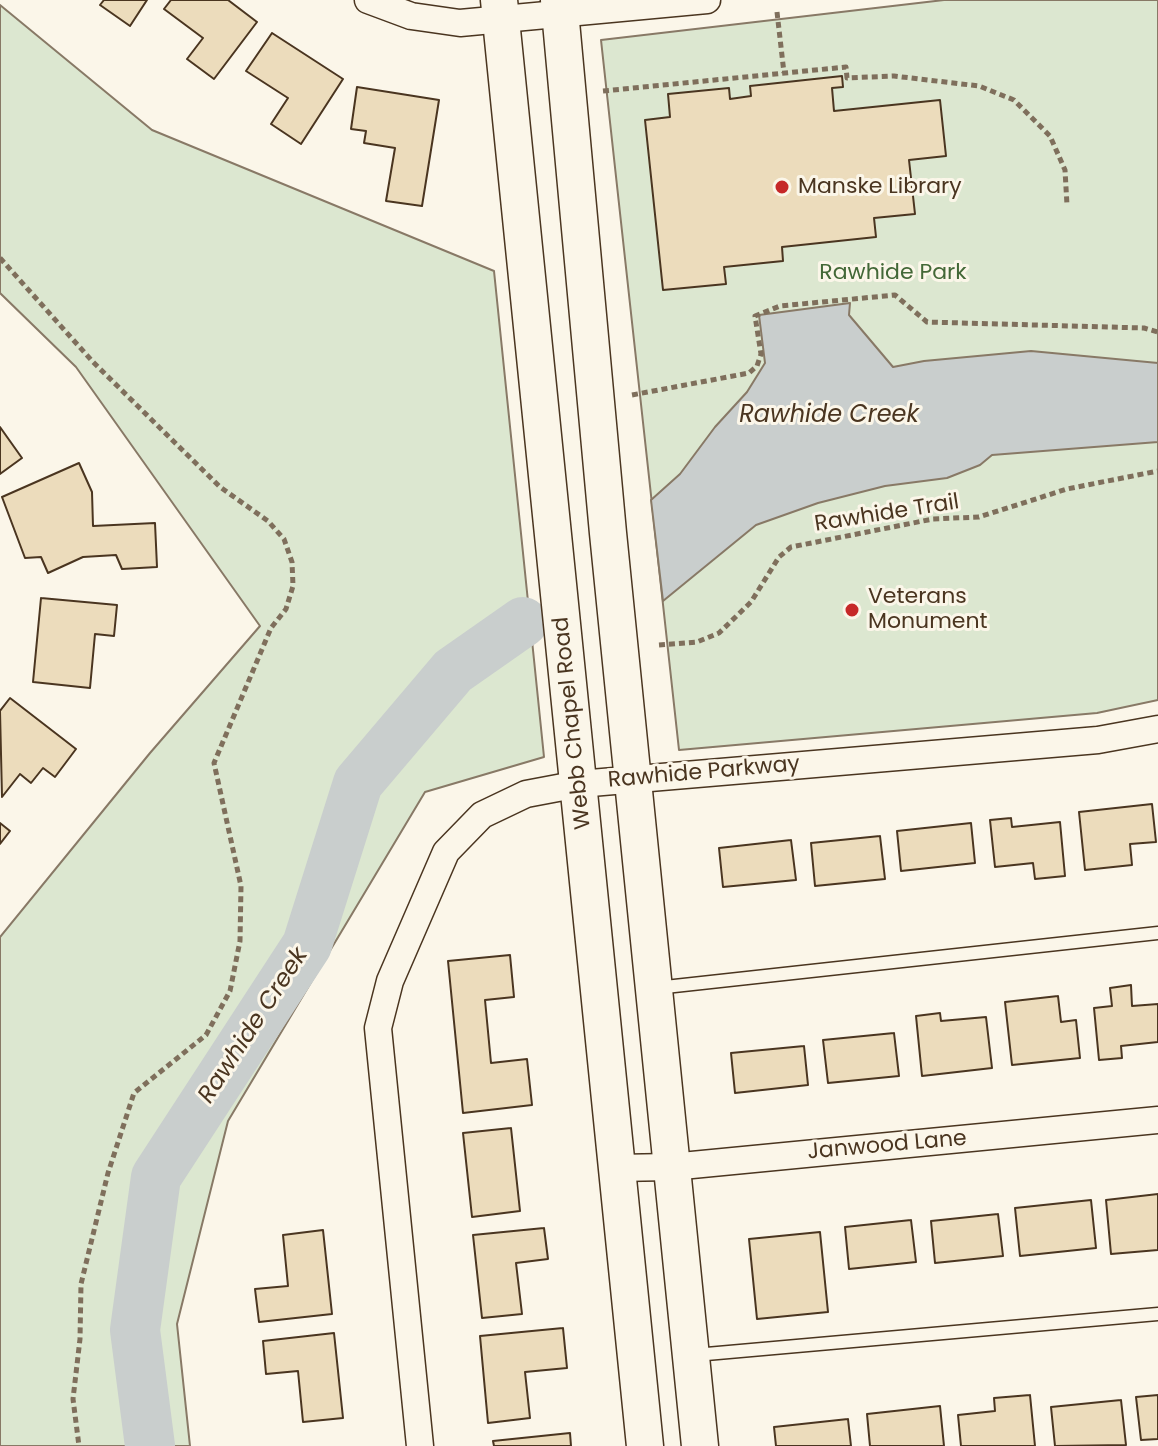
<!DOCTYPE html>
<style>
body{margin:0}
canvas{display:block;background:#fbf6e9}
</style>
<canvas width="1158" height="1446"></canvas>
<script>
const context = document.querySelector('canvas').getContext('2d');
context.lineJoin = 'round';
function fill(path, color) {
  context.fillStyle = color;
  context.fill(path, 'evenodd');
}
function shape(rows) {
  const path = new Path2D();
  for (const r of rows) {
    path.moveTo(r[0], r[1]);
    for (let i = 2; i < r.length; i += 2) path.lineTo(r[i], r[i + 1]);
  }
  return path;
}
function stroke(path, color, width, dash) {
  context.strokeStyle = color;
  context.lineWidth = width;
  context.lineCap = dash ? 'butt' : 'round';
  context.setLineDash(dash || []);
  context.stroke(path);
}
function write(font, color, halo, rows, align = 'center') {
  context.font = font + ' Poppins,sans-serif';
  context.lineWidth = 6;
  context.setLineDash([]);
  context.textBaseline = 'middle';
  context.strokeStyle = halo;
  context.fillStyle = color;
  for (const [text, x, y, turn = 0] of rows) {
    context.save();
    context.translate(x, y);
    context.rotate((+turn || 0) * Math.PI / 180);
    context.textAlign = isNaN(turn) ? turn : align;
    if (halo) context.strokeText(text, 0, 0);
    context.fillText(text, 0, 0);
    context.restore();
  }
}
const green = shape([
 [944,0,1158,0,1158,700,1097,713,679,750,601,40,944,0],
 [0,5,152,130,494,271,544,757,425,792,228,1121,177,1324,190,1446,0,1446,0,937,150,753,260,626,76,367,0,293,0,5]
]);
fill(green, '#dce7d0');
stroke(green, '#887966', 2);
const water = shape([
 [850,303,849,315,893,367,924,361,1031,351,1158,363,1158,442,992,455,980,465,947,478,885,486,818,503,756,525,663,601,651,500,680,474,715,427,747,392,765,363,759,315,850,303]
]);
fill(water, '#c9cecd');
stroke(water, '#887966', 2);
stroke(shape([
 [150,1446,135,1330,156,1177,307,945,358,783,453,671,523,622]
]), '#c9cecd', 50);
const building = shape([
 [104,0,147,0,130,26,100,5,104,0],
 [171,0,228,0,257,22,214,79,187,59,203,38,164,9,171,0],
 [272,33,343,79,301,144,271,124,288,98,246,71,272,33],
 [842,76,843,87,832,88,834,111,940,100,946,156,909,160,915,214,874,218,876,237,782,247,783,261,724,267,726,284,663,290,645,120,670,117,668,94,729,88,730,99,751,96,750,86,842,76],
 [357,87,439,100,422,206,386,201,395,148,364,143,366,131,351,129,357,87],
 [0,427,22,458,0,474,0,427],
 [79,463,92,492,93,526,155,523,157,567,122,569,116,555,83,557,48,573,41,557,25,558,2,497,79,463],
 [41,598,117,605,114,636,95,634,90,688,33,682,41,598],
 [10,698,76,749,55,777,43,768,31,783,20,774,2,797,0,711,10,698],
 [1152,804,1156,842,1130,844,1132,865,1085,870,1079,812,1152,804],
 [1011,818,1012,827,1060,822,1065,876,1035,879,1033,863,995,867,990,820,1011,818],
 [0,823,10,831,0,844,0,823],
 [971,823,975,863,901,871,897,831,971,823],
 [880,836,885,879,815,886,811,843,880,836],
 [791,840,796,880,723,887,719,848,791,840],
 [510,955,514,997,485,1000,491,1063,527,1059,532,1105,463,1113,448,961,510,955],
 [1131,985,1132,1006,1158,1004,1158,1042,1121,1046,1122,1058,1099,1060,1094,1008,1112,1006,1110,988,1131,985],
 [1058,996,1061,1022,1076,1020,1080,1058,1012,1065,1005,1002,1058,996],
 [940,1013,941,1021,986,1017,992,1068,922,1076,916,1016,940,1013],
 [894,1033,899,1076,828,1083,823,1040,894,1033],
 [804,1046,808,1085,735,1093,731,1053,804,1046],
 [511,1128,520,1211,472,1217,463,1133,511,1128],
 [1158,1194,1158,1250,1111,1254,1106,1200,1158,1194],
 [1091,1200,1096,1248,1020,1256,1015,1208,1091,1200],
 [998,1214,1003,1256,935,1263,931,1221,998,1214],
 [911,1220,916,1262,849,1269,845,1227,911,1220],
 [544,1228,548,1259,516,1263,522,1314,482,1318,473,1235,544,1228],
 [323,1230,332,1314,259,1322,255,1289,288,1286,283,1235,323,1230],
 [820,1232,828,1312,757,1319,749,1239,820,1232],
 [563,1328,567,1368,525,1372,530,1418,488,1423,480,1336,563,1328],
 [334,1333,343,1418,303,1422,298,1371,266,1374,263,1341,334,1333],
 [1030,1395,1035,1446,961,1446,958,1415,995,1411,994,1398,1030,1395],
 [1158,1395,1158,1439,1141,1440,1136,1397,1158,1395],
 [1121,1400,1126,1445,1055,1446,1051,1407,1121,1400],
 [940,1406,944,1446,870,1446,867,1414,940,1406],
 [848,1419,851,1446,776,1446,774,1427,848,1419],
 [570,1433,571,1446,494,1446,493,1441,570,1433]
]);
fill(building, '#ecdcbc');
stroke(building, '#4a3520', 2);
const service = shape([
 [656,988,1158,933],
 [695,1355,1158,1314]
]);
const minor = shape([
 [368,0,411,16,460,23,707,0],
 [616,1168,671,1167,1158,1120],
 [420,1446,378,1028,390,981,446,852,482,815,526,794,579,784,1098,740,1158,729]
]);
const secondary = shape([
 [499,0,645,1446],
 [559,0,608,533,700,1446]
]);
stroke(service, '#4a3520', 15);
stroke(minor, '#4a3520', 29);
stroke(secondary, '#4a3520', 39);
stroke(shape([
 [777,12,784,73],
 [603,91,846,67,847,78,894,76,979,86,1014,100,1050,136,1065,170,1067,205],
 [0,258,93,362,220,487,268,521,284,539,292,562,293,586,286,609,271,628,214,763,241,886,240,941,230,991,206,1035,134,1093,108,1173,81,1284,80,1339,73,1399,79,1446],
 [632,395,749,373,757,366,761,354,755,316,780,306,895,295,927,322,1144,328,1158,332],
 [659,645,697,642,719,633,751,602,779,557,791,547,933,519,979,517,1067,489,1158,471]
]), '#7f6f5c', 5, [6, 4]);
stroke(service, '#fbf6e9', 12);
stroke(minor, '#fbf6e9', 26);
stroke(secondary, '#fbf6e9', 36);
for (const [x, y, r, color] of [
 [782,187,8,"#c62828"],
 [852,610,8,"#c62828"]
]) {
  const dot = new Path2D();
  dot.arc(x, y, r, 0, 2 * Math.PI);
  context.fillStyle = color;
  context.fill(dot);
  stroke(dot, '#fbf6e9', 3);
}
write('22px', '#4a3520', '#fbf6e9', [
 ["Manske Library",798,187],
 ["Veterans",868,597],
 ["Monument",868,622]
], 'left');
write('22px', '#436837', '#fbf6e9', [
 ["Rawhide Park",893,273]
]);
write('22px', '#4a3520', '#fbf6e9', [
 ["Rawhide Trail",887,514,-9],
 ["Webb Chapel Road",573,723,-96],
 ["Rawhide Parkway",704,773,-5],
 ["Janwood Lane",887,1146,-5]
]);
write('italic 24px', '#4a3520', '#fbf6e9', [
 ["Rawhide Creek",829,416],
 ["Rawhide Creek",254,1026,-57]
]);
</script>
